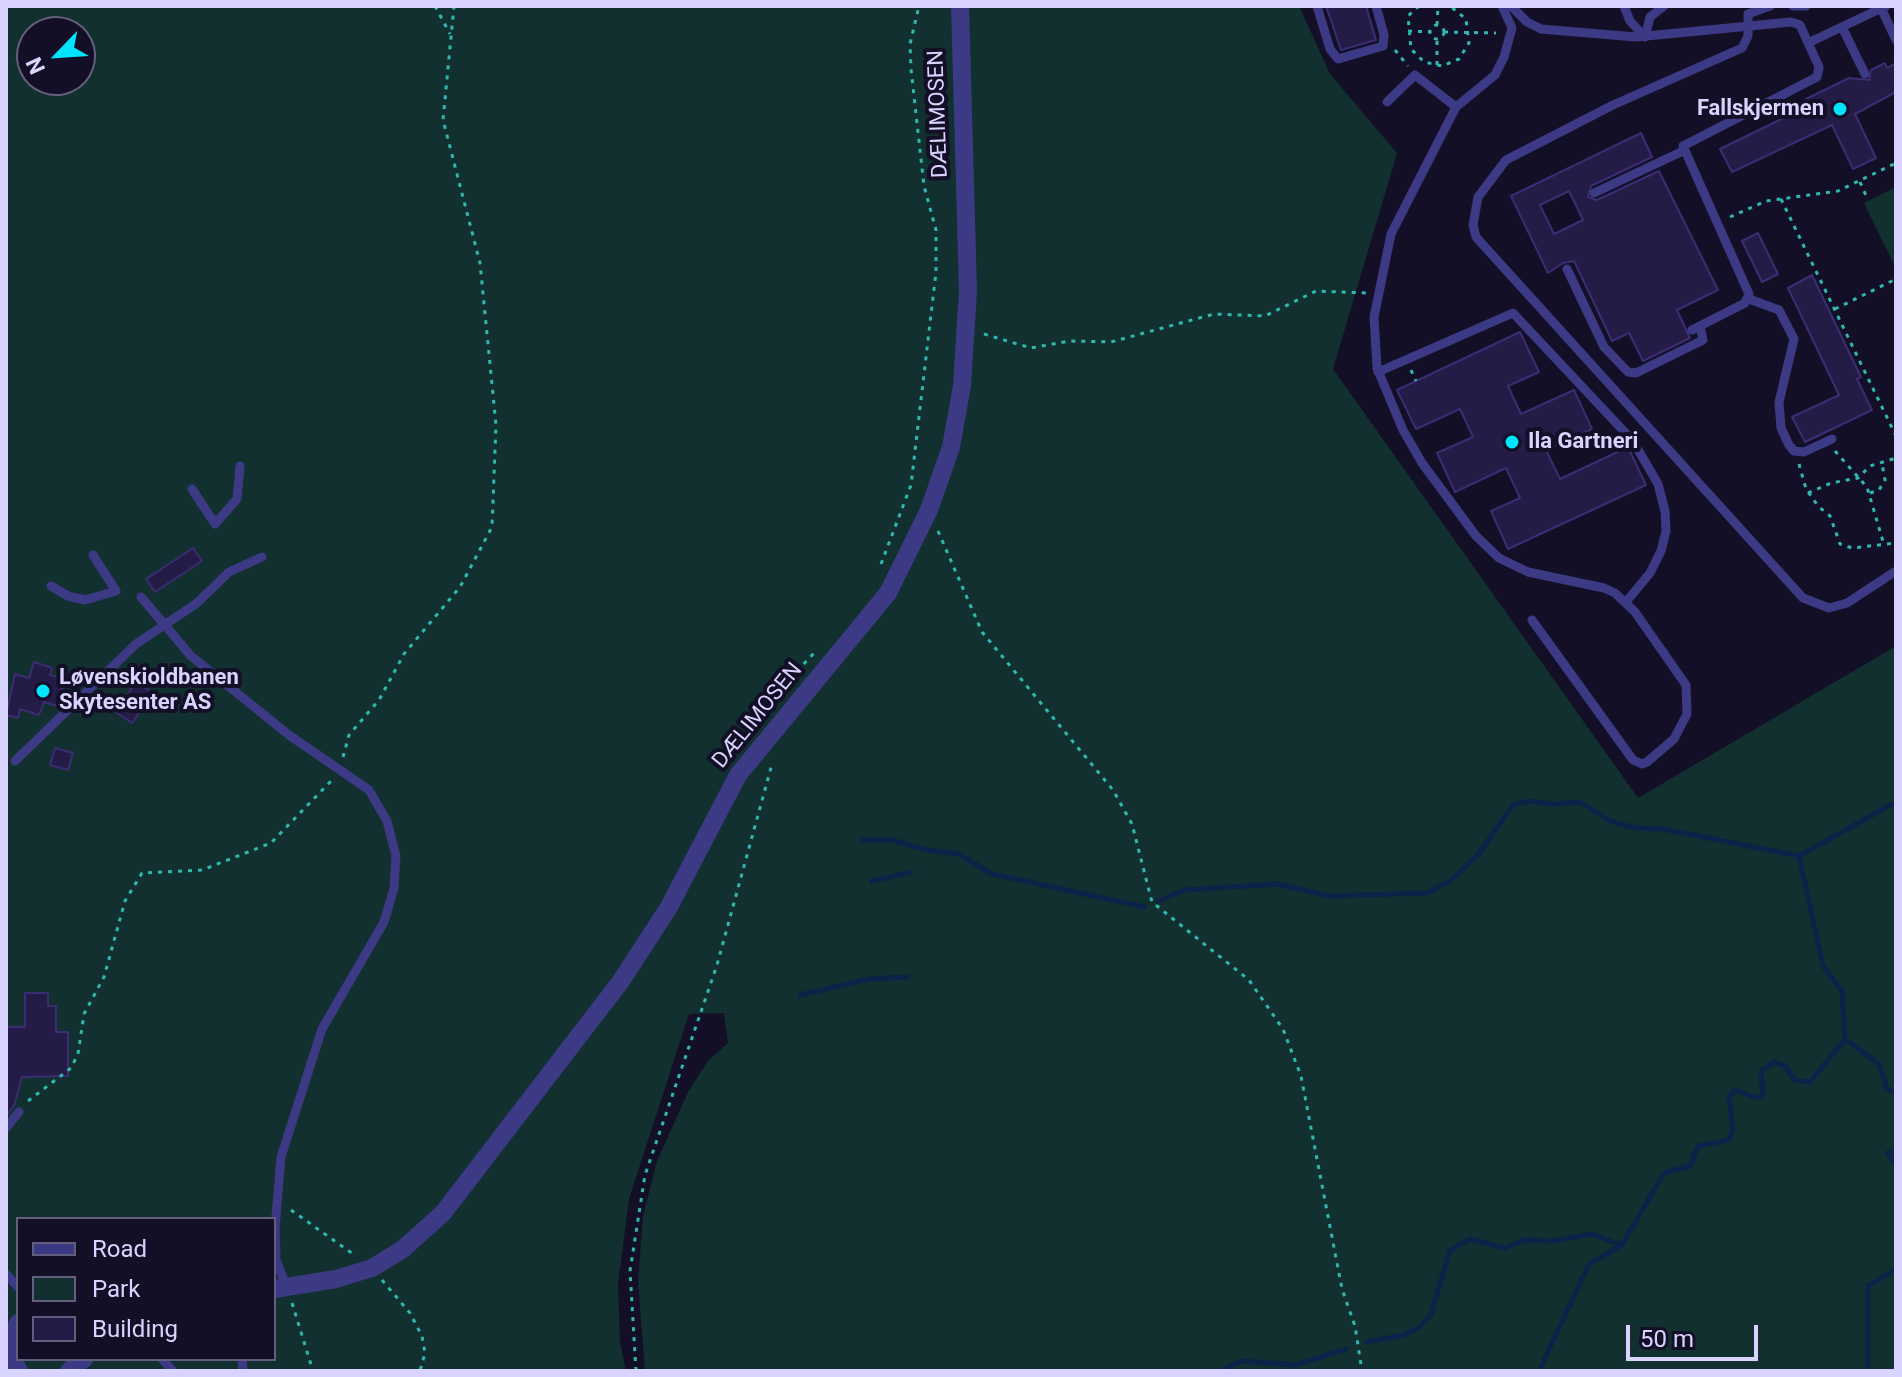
<!DOCTYPE html>
<meta charset="utf-8">
<style>
body{margin:0}
#map{position:relative;width:1902px;height:1377px;overflow:hidden;background:#130f26;font-family:Roboto,sans-serif}
canvas{display:block}
.frame{position:absolute;inset:0;border:8px solid #d9d4ff;pointer-events:none}
.legend{position:absolute;left:16px;top:1217px;width:260px;height:144px;box-sizing:border-box;background:#130f26;border:2px solid #625e7d;margin:0;padding:10px 14px;list-style:none;font-size:24px;color:#d9d4ff}
.legend li{display:flex;align-items:center;gap:16px;height:40px}
.legend b{width:40px;border:2px solid #625e7d}
.north{position:absolute;left:16px;top:16px;width:80px;height:80px;box-sizing:border-box;background:#130f26;border:2px solid #625e7d;border-radius:50%;rotate:245deg;font-size:22px;font-weight:700;line-height:32px;text-align:center;color:#d9d4ff}
.north::after{content:'';display:block;margin:auto;width:28px;height:36px;background:#00e5ff;clip-path:polygon(50% 0,100% 100%,50% 72%,0 100%)}
.scale{position:absolute;left:1626px;top:1325px;width:132px;height:36px;box-sizing:border-box;border:4px solid #d9d4ff;border-top:0;padding-left:10px;font-size:24px;line-height:28px;white-space:nowrap;color:#d9d4ff;-webkit-text-stroke:6px #130f26;paint-order:stroke}
</style>
<div id="map">
<canvas width="1902" height="1377"></canvas>
<div class="frame"></div>
<ul class="legend">
<li><b style="height:10px;background:#3d3a85"></b>Road</li>
<li><b style="height:22px;background:#12302f"></b>Park</li>
<li><b style="height:22px;background:#241b47"></b>Building</li>
</ul>
<div class="north">N</div>
<div class="scale">50 m</div>
</div>
<script>
const context = document.querySelector('canvas').getContext('2d');
context.lineJoin = 'round';
function fill(path, color) {
  context.fillStyle = color;
  context.fill(path, 'evenodd');
}
function shape(rows) {
  const path = new Path2D();
  for (const r of rows) {
    if (r.length === 3) {
      path.moveTo(r[0] + r[2], r[1]);
      path.arc(r[0], r[1], r[2], 0, 2 * Math.PI);
      continue;
    }
    path.moveTo(r[0], r[1]);
    for (let i = 2; i < r.length; i += 2) path.lineTo(r[i], r[i + 1]);
  }
  return path;
}
function stroke(path, color, width, dash) {
  context.strokeStyle = color;
  context.lineWidth = width;
  context.lineCap = dash ? 'butt' : 'round';
  context.setLineDash(dash || []);
  context.stroke(path);
}
function write(font, color, halo, rows, align = 'center') {
  context.font = font + ' Roboto,sans-serif';
  context.lineWidth = 8;
  context.setLineDash([]);
  context.textBaseline = 'middle';
  context.strokeStyle = halo;
  context.fillStyle = color;
  for (const [text, x, y, turn = 0] of rows) {
    context.save();
    context.translate(x, y);
    context.rotate((+turn || 0) * Math.PI / 180);
    context.textAlign = isNaN(turn) ? turn : align;
    if (halo) context.strokeText(text, 0, 0);
    context.fillText(text, 0, 0);
    context.restore();
  }
}
fill(shape([
 [6,6,1299,6,1330,74,1397,153,1333,369,1638,798,1896,646,1896,1371,645,1371,638,1282,643,1216,657,1161,688,1092,708,1061,728,1043,724,1013,689,1014,629,1199,618,1284,620,1342,626,1371,6,1371],
 [32,32,80,32,80,80,32,80],
 [18,1219,274,1219,274,1359,18,1359],
 [1896,187,1896,269,1864,203]
]), '#12302f');
stroke(shape([
 [1896,802,1799,856,1823,966,1842,991,1845,1039,1879,1064,1887,1088,1896,1094],
 [863,840,893,840,926,850,959,854,992,874,1145,907],
 [872,881,911,872],
 [1158,901,1185,890,1277,884,1329,896,1427,893,1450,881,1478,855,1513,805,1529,801,1551,804,1580,802,1610,821,1635,828,1663,829,1799,856],
 [800,995,869,979,908,977],
 [1896,1150,1887,1153,1896,1165],
 [1367,1342,1404,1335,1420,1327,1431,1314,1450,1250,1470,1239,1504,1248,1525,1240,1553,1241,1592,1234,1622,1245],
 [1220,1371,1241,1361,1295,1365,1346,1349],
 [1539,1371,1589,1264,1622,1245,1664,1173,1690,1166,1698,1146,1728,1140,1733,1130,1729,1096,1735,1090,1756,1098,1763,1095,1761,1071,1774,1062,1785,1066,1795,1080,1810,1082,1845,1039],
 [1868,1371,1868,1286,1896,1269]
]), '#0c2248', 5);
const building = shape([
 [1326,6,1366,6,1376,40,1341,50,1326,6],
 [1885,63,1887,68,1896,63,1896,92,1855,114,1876,158,1853,169,1832,125,1732,172,1720,149,1802,109,1800,104,1806,99,1849,78,1869,80,1871,70,1885,63],
 [1641,133,1652,157,1591,186,1588,197,1597,200,1659,171,1718,290,1677,310,1690,338,1643,361,1629,333,1612,341,1574,261,1563,263,1548,273,1511,196,1641,133],
 [1569,191,1583,220,1554,234,1540,205,1569,191],
 [1758,233,1778,274,1762,282,1742,241,1758,233],
 [1812,275,1861,377,1857,379,1872,410,1805,442,1792,417,1839,395,1788,288,1812,275],
 [1520,332,1539,372,1508,386,1521,414,1574,390,1592,429,1546,450,1560,479,1628,447,1646,485,1508,549,1491,511,1520,498,1506,468,1455,492,1437,453,1473,437,1460,409,1416,429,1397,390,1520,332],
 [193,548,202,561,155,592,146,579,193,548],
 [34,662,52,668,50,675,65,679,57,706,44,702,39,715,20,709,18,718,6,715,15,674,29,678,34,662],
 [136,682,153,693,132,723,116,712,136,682],
 [55,748,73,753,68,770,50,765,55,748],
 [25,993,48,993,48,1006,56,1006,56,1032,68,1032,68,1076,22,1077,14,1106,6,1116,6,1027,25,1027,25,993]
]);
fill(building, '#241b47');
stroke(building, '#3b2d73', 2);
stroke(shape([
 [435,6,450,34],
 [1419,6,1408,16,1411,49,1424,62,1442,66,1459,59,1469,43,1466,19,1450,6],
 [1437,25,1438,6],
 [1437,32,7],
 [1408,31,1431,32],
 [1444,32,1496,33],
 [1395,50,1408,66],
 [1437,65,1437,41],
 [1860,182,1868,200],
 [1781,199,1896,436],
 [1730,217,1766,201,1838,191,1896,163],
 [1835,309,1896,279],
 [984,334,1031,348,1070,341,1111,342,1214,314,1265,316,1316,291,1366,293],
 [1411,370,1416,381],
 [1835,451,1867,487,1884,545],
 [1799,464,1806,489,1818,506,1830,516,1840,544,1852,548,1896,543],
 [1808,493,1831,483,1858,478,1870,466,1896,458],
 [1870,493,1879,490,1885,480,1882,464],
 [938,531,982,632,1113,790,1132,824,1152,902,1249,980,1283,1029,1301,1076,1342,1289,1355,1326,1362,1371],
 [881,564,911,485,936,272,936,230,924,186,911,69,910,44,919,6],
 [767,710,769,701,815,652],
 [343,757,349,735,379,700,404,654,460,587,492,527,496,425,480,263,443,120,454,6],
 [28,1101,71,1068,78,1054,84,1014,104,977,125,901,142,873,202,870,271,843,331,781],
 [291,1210,353,1254],
 [382,1280,410,1313,422,1336,425,1353,420,1371],
 [292,1303,313,1371],
 [636,1371,630,1271,645,1175,717,965,772,764]
]), '#2fb8b0', 3, [4, 6]);
stroke(shape([
 [1317,6,1330,49,1338,59,1383,46,1384,35,1376,6],
 [1502,6,1512,28,1504,57,1495,75,1456,107,1391,234,1374,317,1377,368,1403,430,1422,463,1476,536,1499,558,1528,572,1604,588,1615,593,1635,612,1686,685,1687,714,1674,739,1647,762,1642,764,1633,760,1532,620],
 [1511,6,1527,22,1541,29,1636,37,1791,22,1800,25,1819,67,1817,77,1683,146,1749,294,1745,303,1692,330],
 [1624,6,1630,21,1645,37],
 [1770,6,1748,14,1748,36,1742,48,1613,105,1506,160,1478,197,1473,225,1476,237,1803,598,1829,608,1847,603,1896,571],
 [1793,6,1806,6],
 [1881,8,1896,40],
 [1842,27,1865,74],
 [1645,37,1650,17,1664,6],
 [1808,43,1886,6],
 [1387,102,1415,75,1456,107],
 [1594,193,1683,151],
 [1567,269,1604,347,1628,372,1636,373,1703,340,1700,326],
 [1749,299,1779,310,1794,339,1779,402,1781,428,1789,445,1794,451,1804,452,1832,439],
 [1378,372,1513,313,1633,441,1658,484,1665,511,1666,531,1661,551,1650,573,1626,602],
 [192,489,215,524,237,499,240,466],
 [51,586,68,596,85,600,116,591,93,555],
 [141,597,191,656,289,735,369,790,387,821,396,856,394,888,384,922,322,1029,281,1157,275,1228,276,1260,287,1288],
 [15,761,136,644,197,603,229,572,262,557],
 [6,1128,19,1112],
 [6,1274,18,1287],
 [162,1359,173,1371],
 [242,1359,243,1371]
]), '#3d3a85', 9);
stroke(shape([
 [274,1289,336,1279,372,1268,403,1249,443,1213,621,981,669,907,738,775,888,593,929,510,951,447,962,386,968,291,960,6],
 [18,1323,9,1342,11,1357,19,1371],
 [69,1371,84,1359]
]), '#3d3a85', 18);
for (const [x, y, r, color] of [
 [1840,109,8,"#00e5ff"],
 [1512,442,8,"#00e5ff"],
 [43,691,8,"#00e5ff"]
]) {
  const dot = new Path2D();
  dot.arc(x, y, r, 0, 2 * Math.PI);
  context.fillStyle = color;
  context.fill(dot);
  stroke(dot, '#130f26', 3);
}
write('bold 22px', '#d9d4ff', '#130f26', [
 ["Fallskjermen",1824,109,"right"],
 ["Ila Gartneri",1528,442],
 ["Løvenskioldbanen",59,678],
 ["Skytesenter AS",59,703]
], 'left');
write('22px', '#d9d4ff', '#130f26', [
 ["DÆLIMOSEN",939,114,-92],
 ["DÆLIMOSEN",758,716,-51]
]);
</script>
